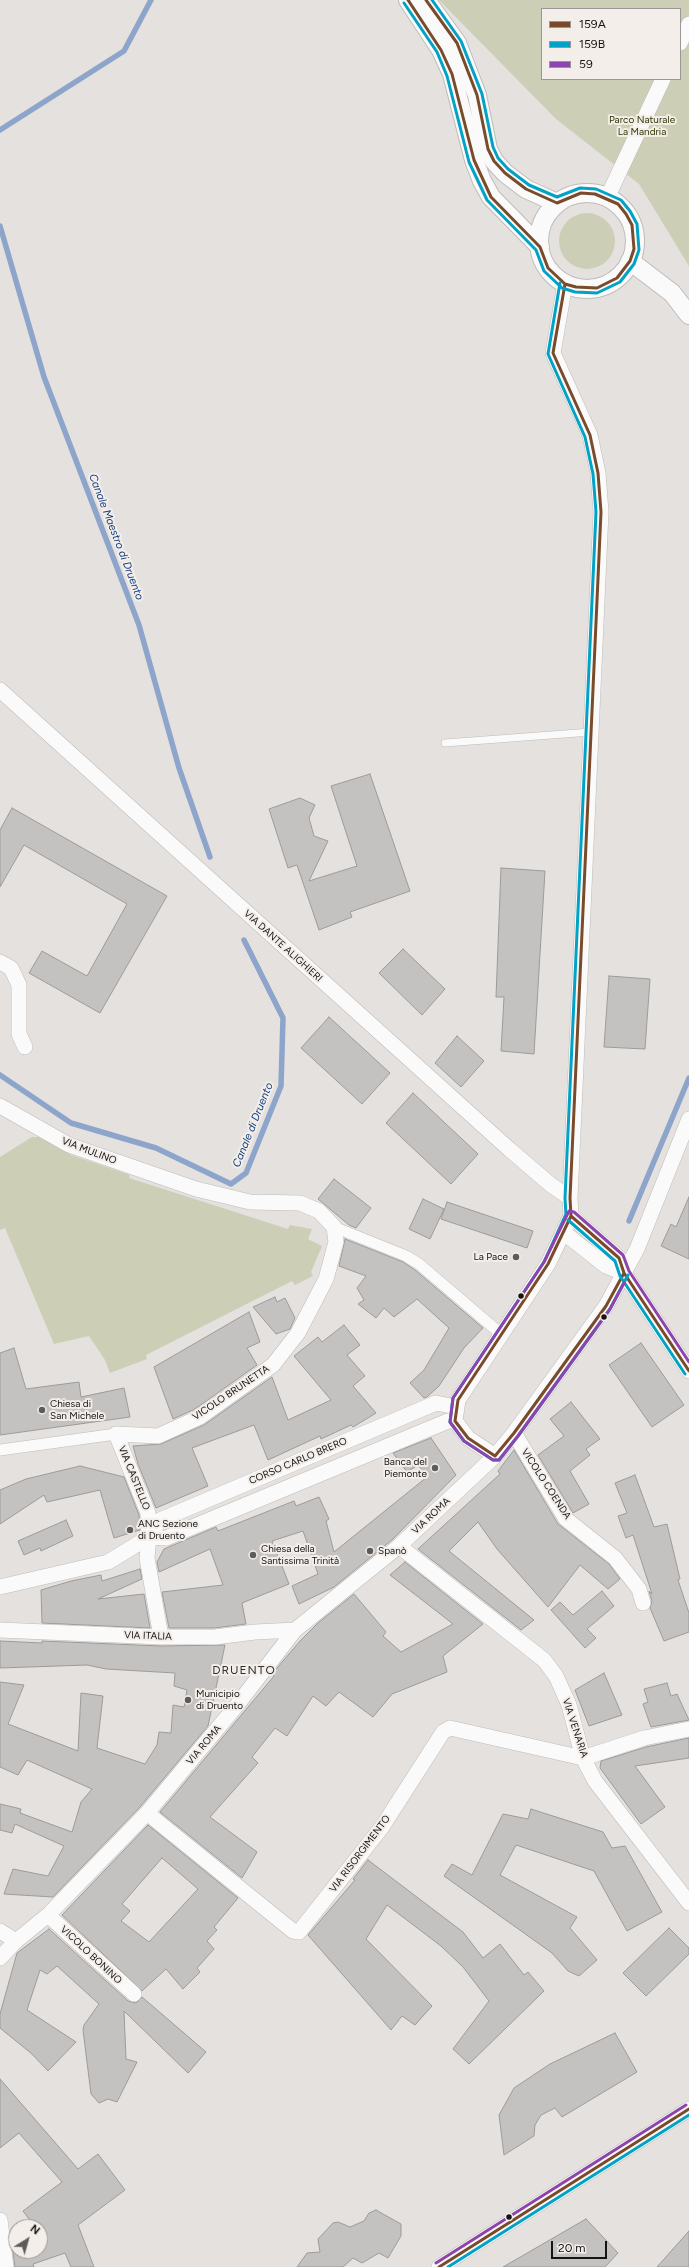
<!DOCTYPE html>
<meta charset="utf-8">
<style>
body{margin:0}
#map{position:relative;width:689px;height:2267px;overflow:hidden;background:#e4e1de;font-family:Figtree,sans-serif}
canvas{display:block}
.legend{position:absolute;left:541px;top:8px;width:140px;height:72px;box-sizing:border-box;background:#f3eeea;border:1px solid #9b9794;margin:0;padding:5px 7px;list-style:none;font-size:12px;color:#161413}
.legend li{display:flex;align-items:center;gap:8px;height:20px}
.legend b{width:20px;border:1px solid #9b9794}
.north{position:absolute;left:8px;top:2219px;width:40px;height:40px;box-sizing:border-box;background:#f3eeea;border:1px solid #9b9794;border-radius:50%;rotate:37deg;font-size:11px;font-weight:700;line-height:16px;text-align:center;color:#161413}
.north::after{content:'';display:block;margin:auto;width:14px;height:18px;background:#5e5c5a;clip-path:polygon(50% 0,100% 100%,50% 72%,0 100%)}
.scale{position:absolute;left:551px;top:2241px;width:56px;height:18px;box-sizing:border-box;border:2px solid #161413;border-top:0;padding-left:5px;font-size:12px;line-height:14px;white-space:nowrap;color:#161413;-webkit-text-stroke:3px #f3eeea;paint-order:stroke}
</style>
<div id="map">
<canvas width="689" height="2267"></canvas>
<ul class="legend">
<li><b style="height:5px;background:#7a4b2a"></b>159A</li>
<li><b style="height:5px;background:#01a2c5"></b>159B</li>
<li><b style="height:5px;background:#8e44ad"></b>59</li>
</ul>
<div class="north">N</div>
<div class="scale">20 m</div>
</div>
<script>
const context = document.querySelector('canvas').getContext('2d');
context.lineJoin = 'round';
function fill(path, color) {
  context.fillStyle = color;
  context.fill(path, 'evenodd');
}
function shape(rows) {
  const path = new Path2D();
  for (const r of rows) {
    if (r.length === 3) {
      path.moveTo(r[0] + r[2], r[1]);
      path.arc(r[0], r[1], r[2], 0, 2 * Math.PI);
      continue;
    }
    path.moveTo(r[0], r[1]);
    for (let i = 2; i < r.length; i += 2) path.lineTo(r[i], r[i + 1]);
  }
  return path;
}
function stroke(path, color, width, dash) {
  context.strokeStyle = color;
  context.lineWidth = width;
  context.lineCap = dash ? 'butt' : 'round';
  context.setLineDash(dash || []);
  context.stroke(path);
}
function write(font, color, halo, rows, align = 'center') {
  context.font = font + ' Figtree,sans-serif';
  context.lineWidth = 4;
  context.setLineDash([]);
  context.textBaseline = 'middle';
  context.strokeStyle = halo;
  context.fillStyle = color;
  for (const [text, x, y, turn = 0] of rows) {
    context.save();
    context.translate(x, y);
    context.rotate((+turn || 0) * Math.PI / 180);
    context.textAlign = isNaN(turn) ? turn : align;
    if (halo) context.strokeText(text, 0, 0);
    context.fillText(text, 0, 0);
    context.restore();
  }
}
fill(shape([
 [439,0,689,0,689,266,639,184,556,119],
 [542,9,680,9,680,79,542,79],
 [587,241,28],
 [32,1137,43,1137,71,1155,130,1175,129,1178,288,1229,290,1225,312,1229,308,1239,322,1246,311,1272,313,1276,295,1285,292,1281,146,1355,147,1359,110,1373,105,1360,89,1336,54,1344,5,1228,0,1230,0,1157]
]), '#cccfb5');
stroke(shape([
 [0,130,124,51,151,0],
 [0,226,44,377,139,625,179,768,210,857],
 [0,1075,71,1123,156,1148,231,1184,246,1173,281,1086,283,1018,244,940],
 [629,1221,689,1078]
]), '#8da5ca', 5.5);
const building = shape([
 [370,774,410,891,350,912,352,917,319,930,297,865,288,868,269,809,300,798,315,805,309,818,314,836,328,841,309,881,357,866,331,786,370,774],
 [12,808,167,896,100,1013,29,973,42,951,87,976,127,904,24,845,0,887,0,830,12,808],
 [501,868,545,871,534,1054,501,1051,504,997,496,997,501,868],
 [403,949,445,989,422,1015,379,973,403,949],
 [609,976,650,979,645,1049,604,1047,609,976],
 [329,1017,390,1073,362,1104,301,1048,329,1017],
 [457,1036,484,1061,461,1087,435,1063,457,1036],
 [413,1093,478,1154,451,1184,386,1123,413,1093],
 [334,1179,371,1208,356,1228,349,1225,318,1199,334,1179],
 [689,1197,689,1259,661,1246,671,1224,676,1227,689,1197],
 [423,1199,444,1209,430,1239,409,1229,423,1199],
 [447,1202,533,1231,527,1248,441,1219,447,1202],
 [345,1239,403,1262,415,1270,483,1328,464,1348,439,1386,427,1397,424,1398,410,1383,424,1370,449,1328,417,1299,394,1317,384,1308,376,1318,358,1304,364,1300,357,1288,366,1276,339,1266,345,1239],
 [275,1297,277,1302,285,1298,295,1318,290,1329,276,1334,253,1307,275,1297],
 [249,1312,260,1342,247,1348,257,1365,195,1409,173,1419,154,1367,249,1312],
 [344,1325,360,1345,347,1355,365,1376,353,1386,376,1413,353,1427,351,1425,321,1439,320,1436,268,1460,254,1425,192,1448,208,1486,156,1508,138,1464,133,1446,161,1444,204,1425,272,1377,288,1420,331,1400,294,1356,318,1337,322,1342,344,1325],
 [641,1343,684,1405,652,1427,609,1365,641,1343],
 [14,1348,26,1389,79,1382,81,1397,124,1388,130,1417,0,1435,0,1353,14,1348],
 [571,1402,600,1439,586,1449,590,1455,570,1471,589,1504,573,1513,538,1455,564,1436,550,1419,571,1402],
 [431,1438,456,1475,393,1539,334,1587,299,1604,292,1586,318,1574,303,1531,272,1541,289,1584,242,1603,246,1624,214,1628,169,1628,162,1592,223,1585,210,1549,159,1572,157,1562,164,1549,216,1527,218,1531,294,1501,296,1506,319,1497,329,1519,326,1521,334,1552,427,1477,418,1465,407,1472,393,1453,431,1438],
 [514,1450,558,1524,609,1564,620,1579,608,1589,580,1565,548,1607,497,1549,478,1522,449,1551,534,1620,521,1630,418,1549,500,1474,498,1471,514,1450],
 [80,1466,124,1477,139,1515,140,1530,114,1538,100,1490,47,1502,44,1495,0,1524,0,1490,26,1479,80,1466],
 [635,1475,654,1527,667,1524,680,1579,678,1580,689,1613,689,1632,664,1641,650,1608,652,1601,649,1591,652,1594,633,1535,626,1538,618,1516,627,1513,615,1483,635,1475],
 [66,1520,73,1536,41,1551,40,1548,24,1555,18,1541,66,1520],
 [405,1562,483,1624,443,1656,447,1672,392,1694,373,1717,339,1692,326,1706,313,1696,287,1736,275,1728,252,1757,258,1763,210,1817,257,1852,242,1878,160,1812,274,1676,272,1674,300,1641,318,1623,354,1594,386,1632,383,1636,401,1652,453,1624,390,1575,405,1562],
 [140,1569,142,1579,98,1599,144,1594,150,1628,42,1623,41,1590,71,1581,101,1575,102,1581,140,1569],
 [602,1591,614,1606,587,1629,596,1638,585,1648,551,1610,560,1602,573,1615,602,1591],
 [0,1641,42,1643,42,1641,161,1646,225,1645,208,1726,140,1807,53,1897,4,1894,13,1869,48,1876,64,1846,15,1824,12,1833,0,1830,0,1804,21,1809,20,1813,72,1832,81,1802,92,1789,27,1760,18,1775,0,1767,0,1682,24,1685,8,1724,78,1751,81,1693,103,1696,97,1748,145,1764,157,1745,159,1732,171,1733,173,1705,184,1707,187,1690,174,1686,175,1673,106,1669,87,1665,0,1668,0,1641],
 [604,1673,622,1715,589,1726,575,1690,604,1673],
 [667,1683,671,1696,677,1694,689,1720,651,1727,643,1704,648,1702,644,1689,667,1683],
 [689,1738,689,1758,635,1766,665,1807,641,1824,600,1768,601,1761,646,1747,689,1738],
 [531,1809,603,1832,612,1848,625,1846,662,1912,627,1931,594,1871,516,1845,500,1875,577,1917,570,1928,597,1960,579,1976,568,1971,552,1953,444,1876,452,1864,472,1875,503,1814,528,1819,531,1809],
 [148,1825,238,1898,214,1927,217,1930,207,1941,214,1949,197,1968,200,1972,183,1989,166,1969,142,1991,62,1915,148,1825],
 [162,1858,198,1889,149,1942,121,1921,130,1911,122,1904,162,1858],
 [368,1860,463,1932,483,1958,500,1944,524,1975,528,1972,544,1991,469,2064,453,2049,489,2001,463,1967,441,1946,387,1905,366,1939,432,2006,415,2025,402,2016,391,2030,308,1935,355,1880,353,1879,368,1860],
 [669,1928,689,1948,689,1954,646,1996,623,1973,669,1928],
 [49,1929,128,2001,136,2003,142,1997,206,2052,188,2073,124,2011,126,2059,137,2062,117,2102,108,2099,99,2103,91,2094,83,2030,84,2025,99,2004,57,1966,47,1974,40,1970,27,2010,76,2042,48,2071,32,2054,0,2028,0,2014,17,1953,49,1929],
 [615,2033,637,2072,562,2117,555,2108,541,2115,535,2125,534,2136,504,2155,499,2115,514,2088,550,2064,615,2033],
 [0,2079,78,2169,98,2154,125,2190,78,2225,94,2267,71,2267,65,2253,33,2264,34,2267,15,2267,11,2237,16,2237,16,2251,40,2251,40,2227,35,2227,23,2211,62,2182,19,2133,0,2148,0,2079],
 [376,2210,401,2224,401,2236,388,2258,379,2253,362,2263,353,2258,343,2267,297,2267,307,2253,320,2252,318,2239,333,2223,338,2222,350,2227,364,2221,369,2213,376,2210],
 [586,2219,618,2253,605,2267,503,2267,586,2219],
 [689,2231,689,2267,657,2267,689,2231]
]);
fill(building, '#c4c2c0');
stroke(building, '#9d9b99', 1);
const service = shape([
 [445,743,591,732]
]);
const pedestrian = shape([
 [334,1227,406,1256,419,1264,501,1334],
 [0,1450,116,1434]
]);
const minor = shape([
 [680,43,689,24],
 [607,198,663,79],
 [565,284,553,353,590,435,598,473,601,512,570,1198,571,1216],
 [0,690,509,1149,551,1185,570,1198],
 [0,962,11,968,19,985,19,1034,25,1047],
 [0,1106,69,1145,196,1189,250,1202,300,1203,319,1211,334,1227,336,1242,326,1279,298,1333,273,1365,200,1417,158,1436,116,1434,148,1513,149,1537,147,1558,161,1637],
 [571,1216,619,1258,624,1273,689,1371],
 [563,1232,606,1266,624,1273],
 [514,1433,566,1519,615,1558,639,1589,643,1603],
 [495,1456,468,1438,455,1421,458,1400,548,1264,571,1216],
 [149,1537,166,1538,448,1421,455,1421],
 [399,1546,544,1660,556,1676,569,1705,583,1758,595,1781,689,1903],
 [0,1587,108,1562,149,1537,160,1520,436,1403,456,1407],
 [0,1630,161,1637,215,1637,255,1632,295,1630],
 [147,1813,293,1931,299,1932,382,1827,443,1732,450,1728,583,1758,644,1738,689,1729],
 [48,1915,134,1994],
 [0,1931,16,1941],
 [0,1958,16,1941,48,1915,147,1813,237,1705,295,1630,399,1546,495,1456,514,1433,606,1306,637,1249,689,1119],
 [0,2220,6,2267],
 [439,2267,689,2109]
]);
const tertiary = shape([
 [408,0,441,50,452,74,474,160,482,181,491,197,540,247],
 [426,0,457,43,477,95,488,149,494,161,505,173,526,189,557,203],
 [587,241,48],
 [630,261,672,293,689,315]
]);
stroke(service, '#bebcb9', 8);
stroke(pedestrian, '#bebcb9', 12);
stroke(minor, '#bebcb9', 16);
stroke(tertiary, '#bebcb9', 20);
stroke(service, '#fbfafa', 7);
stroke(pedestrian, '#fbfafa', 11);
stroke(minor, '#fbfafa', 15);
stroke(tertiary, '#fbfafa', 18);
stroke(shape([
 [408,0,441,50,452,74,474,160,491,197,540,247,548,268,565,284,576,287,597,288,617,278,630,261,634,249,632,225,626,214,618,204,595,194,581,193,557,203,526,189,505,173,494,161,488,149,477,95,457,43,426,0],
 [565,284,553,353,590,435,598,473,601,512,570,1198,571,1216],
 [571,1216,548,1264,458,1400,455,1421,468,1438,495,1456,514,1433,606,1306,624,1273],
 [571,1216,619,1258,624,1273,689,1371],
 [439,2267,689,2109]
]), '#7a4b2a', 3);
stroke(shape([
 [404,3,437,52,447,76,469,162,487,200,536,250,544,271,562,288,575,292,597,293,620,282,634,264,639,250,637,224,630,211,621,200,596,189,580,188,557,197,529,185,508,169,498,158,493,147,482,94,461,41,432,0],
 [560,283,548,354,585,437,593,474,596,512,565,1198,566,1216],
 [566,1214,544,1262,453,1398,450,1422,464,1441,493,1460,499,1460,518,1436,610,1309,628,1275],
 [568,1220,615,1261,620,1276,685,1374],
 [448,2267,689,2115]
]), '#01a2c5', 3);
stroke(shape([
 [624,1283,610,1309,518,1436,499,1460,493,1460,464,1441,450,1422,453,1398,544,1262,569,1211,574,1212,623,1255,629,1271,689,1362],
 [436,2263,686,2105]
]), '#8e44ad', 3);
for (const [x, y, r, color] of [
 [516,1257,4,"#5e5c5a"],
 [521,1296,3.5,"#161413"],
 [604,1317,3.5,"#161413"],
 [42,1410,4,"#5e5c5a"],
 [435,1468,4,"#5e5c5a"],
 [130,1530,4,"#5e5c5a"],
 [370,1551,4,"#5e5c5a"],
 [253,1555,4,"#5e5c5a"],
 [188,1700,4,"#5e5c5a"],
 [509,2217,3.5,"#161413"]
]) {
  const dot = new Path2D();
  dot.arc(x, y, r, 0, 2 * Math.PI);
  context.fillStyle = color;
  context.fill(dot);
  stroke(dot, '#f3eeea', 1.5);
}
write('10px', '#313802', '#f3eeea', [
 ["Parco Naturale",642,120],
 ["La Mandria",642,132]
]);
write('10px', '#161413', '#f3eeea', [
 ["VIA DANTE ALIGHIERI",283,946,42],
 ["VIA MULINO",89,1151,21],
 ["VICOLO BRUNETTA",231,1393,-34],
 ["CORSO CARLO BRERO",298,1461,-23],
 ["VIA CASTELLO",134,1478,68],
 ["VICOLO COENDA",546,1484,57],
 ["VIA ROMA",431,1516,-43],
 ["VIA ITALIA",148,1636,2],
 ["VIA VENARIA",575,1728,72],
 ["VIA ROMA",204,1745,-50],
 ["VIA RISORGIMENTO",360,1854,-53],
 ["VICOLO BONINO",91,1955,43]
]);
write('10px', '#161413', '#f3eeea', [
 ["La Pace",508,1257,"right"],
 ["Chiesa di",50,1404],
 ["San Michele",50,1416],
 ["Banca del",427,1462,"right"],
 ["Piemonte",427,1474,"right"],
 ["ANC Sezione",138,1524],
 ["di Druento",138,1536],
 ["Chiesa della",261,1549],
 ["Santissima Trinità",261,1561],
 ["Spanò",378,1551],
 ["Municipio",196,1694],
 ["di Druento",196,1706]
], 'left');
write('italic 11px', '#123e80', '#f3eeea', [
 ["Canale Maestro di Druento",116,537,69],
 ["Canale di Druento",253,1125,-68]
]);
context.letterSpacing = '1px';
write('12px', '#332f2b', '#f3eeea', [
 ["DRUENTO",244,1670]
]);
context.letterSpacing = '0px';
</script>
